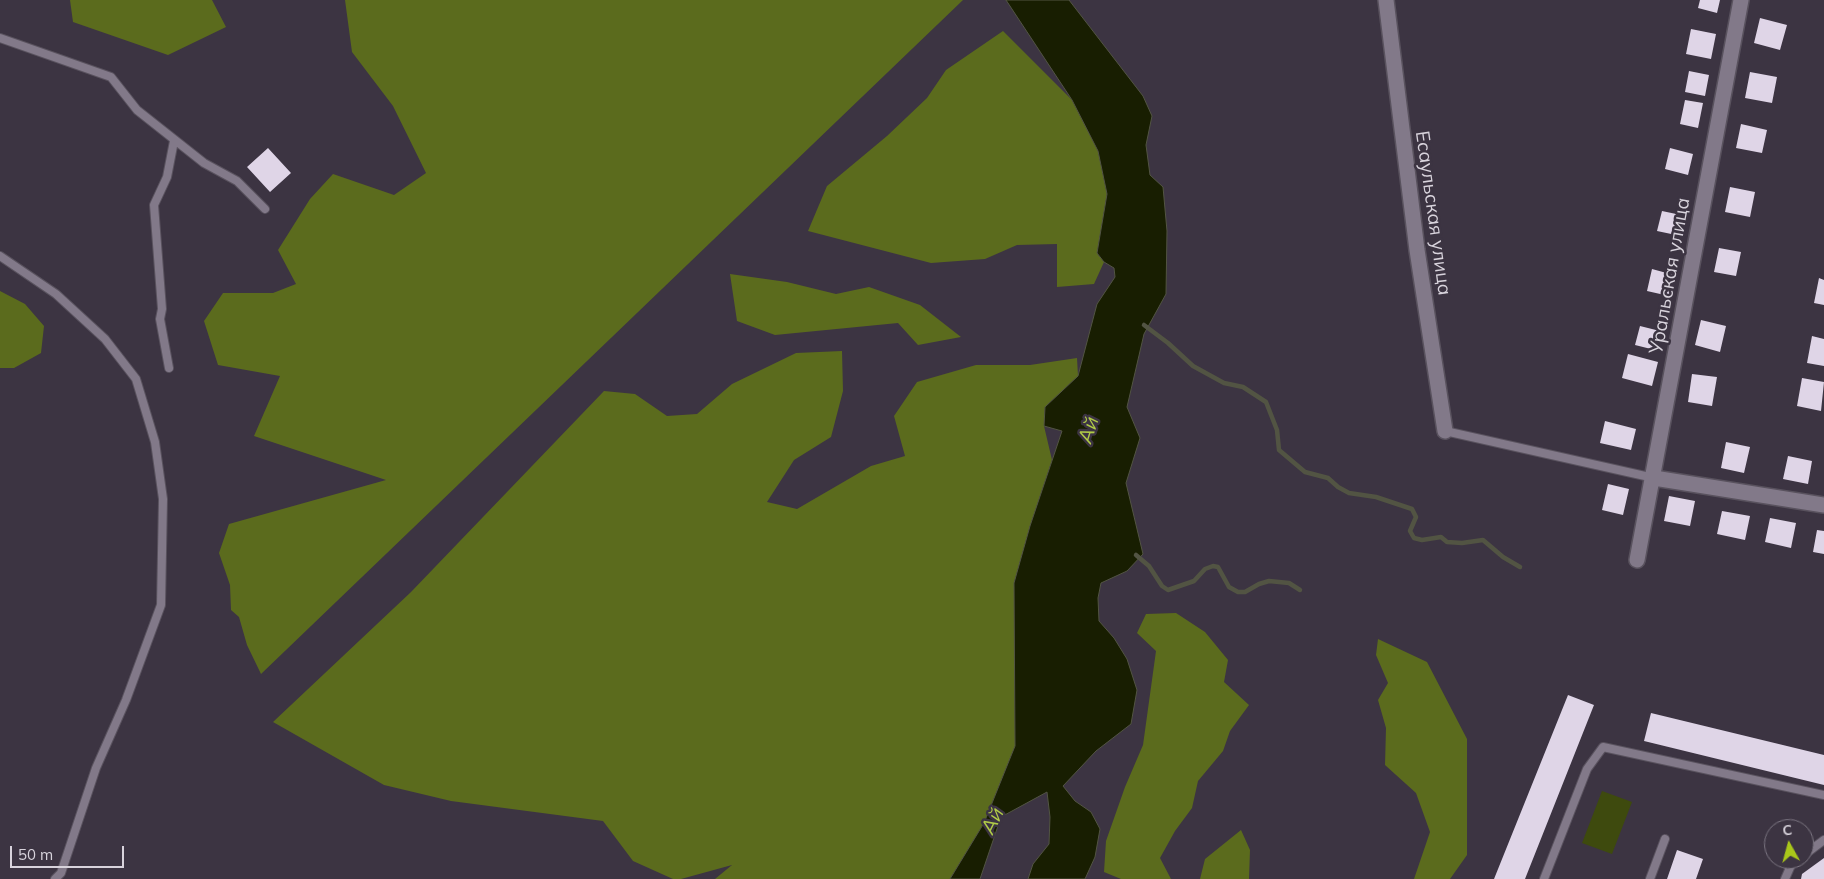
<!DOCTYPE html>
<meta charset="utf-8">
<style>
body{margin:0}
#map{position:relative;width:1824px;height:879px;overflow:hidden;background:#3c3442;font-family:Mulish,sans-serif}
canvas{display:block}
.north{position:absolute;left:1764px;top:819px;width:50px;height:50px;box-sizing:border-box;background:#3c3442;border:1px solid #7a7480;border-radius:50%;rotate:353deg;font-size:14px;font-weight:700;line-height:20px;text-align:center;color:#d8d3dc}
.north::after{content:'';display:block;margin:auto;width:18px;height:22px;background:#a9c71a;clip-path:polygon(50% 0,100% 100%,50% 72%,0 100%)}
.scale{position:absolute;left:10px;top:846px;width:114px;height:22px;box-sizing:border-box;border:2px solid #d8d3dc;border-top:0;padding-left:6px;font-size:15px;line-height:18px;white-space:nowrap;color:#d8d3dc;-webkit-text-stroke:4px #3c3442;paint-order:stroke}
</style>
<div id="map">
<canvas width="1824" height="879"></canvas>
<div class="north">С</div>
<div class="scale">50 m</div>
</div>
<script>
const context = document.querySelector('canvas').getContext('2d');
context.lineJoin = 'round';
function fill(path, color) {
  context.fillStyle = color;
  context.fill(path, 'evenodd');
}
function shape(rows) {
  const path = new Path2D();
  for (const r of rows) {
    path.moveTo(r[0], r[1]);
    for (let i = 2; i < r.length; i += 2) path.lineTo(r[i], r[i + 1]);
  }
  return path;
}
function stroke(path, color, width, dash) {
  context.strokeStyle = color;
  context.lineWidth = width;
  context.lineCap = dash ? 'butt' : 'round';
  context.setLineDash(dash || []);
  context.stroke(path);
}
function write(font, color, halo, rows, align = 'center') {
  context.font = font + ' Mulish,sans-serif';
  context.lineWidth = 5;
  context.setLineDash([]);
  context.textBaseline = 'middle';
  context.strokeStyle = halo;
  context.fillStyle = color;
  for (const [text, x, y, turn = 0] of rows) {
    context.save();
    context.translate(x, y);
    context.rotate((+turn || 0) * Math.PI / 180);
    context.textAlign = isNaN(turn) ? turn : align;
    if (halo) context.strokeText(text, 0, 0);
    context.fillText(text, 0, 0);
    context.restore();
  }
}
fill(shape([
 [1602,791,1632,802,1612,854,1582,843]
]), '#3e4a0e');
fill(shape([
 [70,0,212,0,226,27,168,55,73,22],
 [345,0,963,0,261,674,247,645,239,617,231,610,230,585,219,553,229,524,386,480,254,436,280,376,218,365,204,321,223,293,273,293,296,284,278,250,310,199,333,174,394,195,426,173,393,106,352,52],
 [1003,31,1072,100,1098,151,1107,194,1097,253,1104,262,1094,284,1057,287,1057,244,1017,245,985,259,931,263,808,231,827,186,887,136,927,98,946,70],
 [730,274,787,282,836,294,869,287,920,305,961,337,918,345,898,323,775,335,737,321],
 [0,291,25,304,44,326,41,353,14,368,0,368],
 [842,351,843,391,831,437,794,460,767,502,797,509,871,466,905,456,894,416,917,382,976,365,1030,365,1077,358,1078,376,1045,407,1044,426,1052,460,1030,526,1014,583,1015,746,984,823,950,879,715,879,732,865,681,879,673,879,633,861,603,821,451,801,384,785,273,722,411,592,604,391,635,394,667,416,697,414,732,384,796,353],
 [1176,613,1205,632,1228,660,1224,682,1249,705,1230,731,1223,751,1198,781,1192,808,1175,831,1160,858,1171,879,1121,879,1104,872,1106,841,1125,787,1143,745,1156,651,1137,633,1146,614],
 [1378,639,1427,662,1467,739,1467,855,1450,879,1414,879,1430,832,1416,793,1385,765,1386,728,1378,700,1388,683,1376,655],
 [1241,830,1250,850,1249,879,1200,879,1205,859]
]), '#5b6b1d');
const water = shape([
 [1006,0,1069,0,1143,96,1152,116,1146,145,1150,175,1163,187,1167,231,1166,294,1144,334,1127,407,1140,438,1126,483,1143,554,1127,571,1101,583,1098,598,1099,621,1114,638,1127,659,1137,690,1131,724,1096,751,1063,786,1075,801,1091,812,1100,829,1095,857,1085,879,1028,879,1033,864,1049,844,1050,817,1047,792,1001,817,980,879,950,879,984,823,1015,746,1014,583,1030,526,1062,431,1044,426,1045,407,1078,376,1097,304,1115,277,1114,268,1104,262,1097,253,1107,194,1098,151,1072,100,1006,0]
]);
fill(water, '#181e01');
stroke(water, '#525443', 1);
stroke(shape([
 [1144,325,1168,343,1193,366,1224,383,1243,387,1266,402,1277,430,1279,450,1305,472,1328,478,1338,487,1349,493,1376,497,1412,509,1416,517,1410,531,1414,538,1422,540,1441,537,1447,542,1462,543,1483,540,1503,557,1520,567],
 [1136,555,1149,566,1162,586,1168,590,1194,581,1205,569,1213,566,1218,567,1229,587,1238,592,1245,592,1259,584,1269,581,1289,583,1300,590]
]), '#525443', 4.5);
fill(shape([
 [1700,0,1720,0,1717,13,1698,8],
 [1760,18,1787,25,1780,50,1754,43],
 [1691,29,1716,34,1711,59,1686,54],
 [1689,71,1709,75,1705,96,1685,92],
 [1750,72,1777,77,1772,103,1745,98],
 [1685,100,1703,103,1698,128,1680,124],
 [1741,124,1767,130,1762,153,1736,148],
 [268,148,291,173,270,192,247,167],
 [1670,148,1693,154,1688,175,1665,169],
 [1730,187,1755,192,1750,217,1725,212],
 [1662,211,1681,215,1676,235,1657,231],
 [1719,248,1741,252,1736,276,1714,272],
 [1652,269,1674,275,1669,296,1647,291],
 [1819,278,1824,280,1824,305,1814,303],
 [1701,320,1726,326,1720,352,1695,345],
 [1640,326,1660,331,1655,350,1635,345],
 [1812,336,1824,339,1824,366,1807,363],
 [1628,354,1658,362,1652,386,1622,378],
 [1692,374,1717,377,1712,406,1688,402],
 [1802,378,1824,382,1821,411,1797,406],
 [1605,421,1636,429,1631,450,1600,443],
 [1726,442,1750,447,1744,473,1721,468],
 [1788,456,1812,461,1808,484,1783,479],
 [1608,484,1629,489,1623,515,1602,510],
 [1669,496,1695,501,1690,526,1664,521],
 [1722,511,1750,516,1745,540,1717,534],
 [1770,518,1796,523,1791,548,1765,542],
 [1817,530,1824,531,1824,554,1813,552],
 [1568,695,1594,705,1525,879,1494,879],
 [1651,713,1824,755,1824,785,1644,741],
 [1677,850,1703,859,1696,879,1667,879],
 [1824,858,1824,879,1801,879,1802,874]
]), '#dfd5e7');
const lane = shape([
 [0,38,111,77,137,110,204,163,237,181,265,209],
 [0,256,56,294,105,339,136,379,155,442,163,499,161,605,126,700,96,768,61,873,55,879],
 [169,368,160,319,162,309,154,205,167,177,174,141],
 [1445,431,1654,478],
 [1804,855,1824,840],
 [1544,879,1587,769,1603,747,1824,795],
 [1650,879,1665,839],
 [1785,879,1792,863,1798,859]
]);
const street = shape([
 [1386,0,1417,250,1445,431],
 [1654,478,1824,505],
 [1637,560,1741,0]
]);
stroke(lane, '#59525e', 10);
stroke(street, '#59525e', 18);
stroke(lane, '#827989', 8);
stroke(street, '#827989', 15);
write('19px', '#d8d3dc', '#3c3442', [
 ["Есаульская улица",1433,213,82],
 ["Уральская улица",1670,276,-80]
]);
write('italic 20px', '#b1cc47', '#3c3442', [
 ["Ай",1089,430,-73],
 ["Ай",993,821,-64]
]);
</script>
